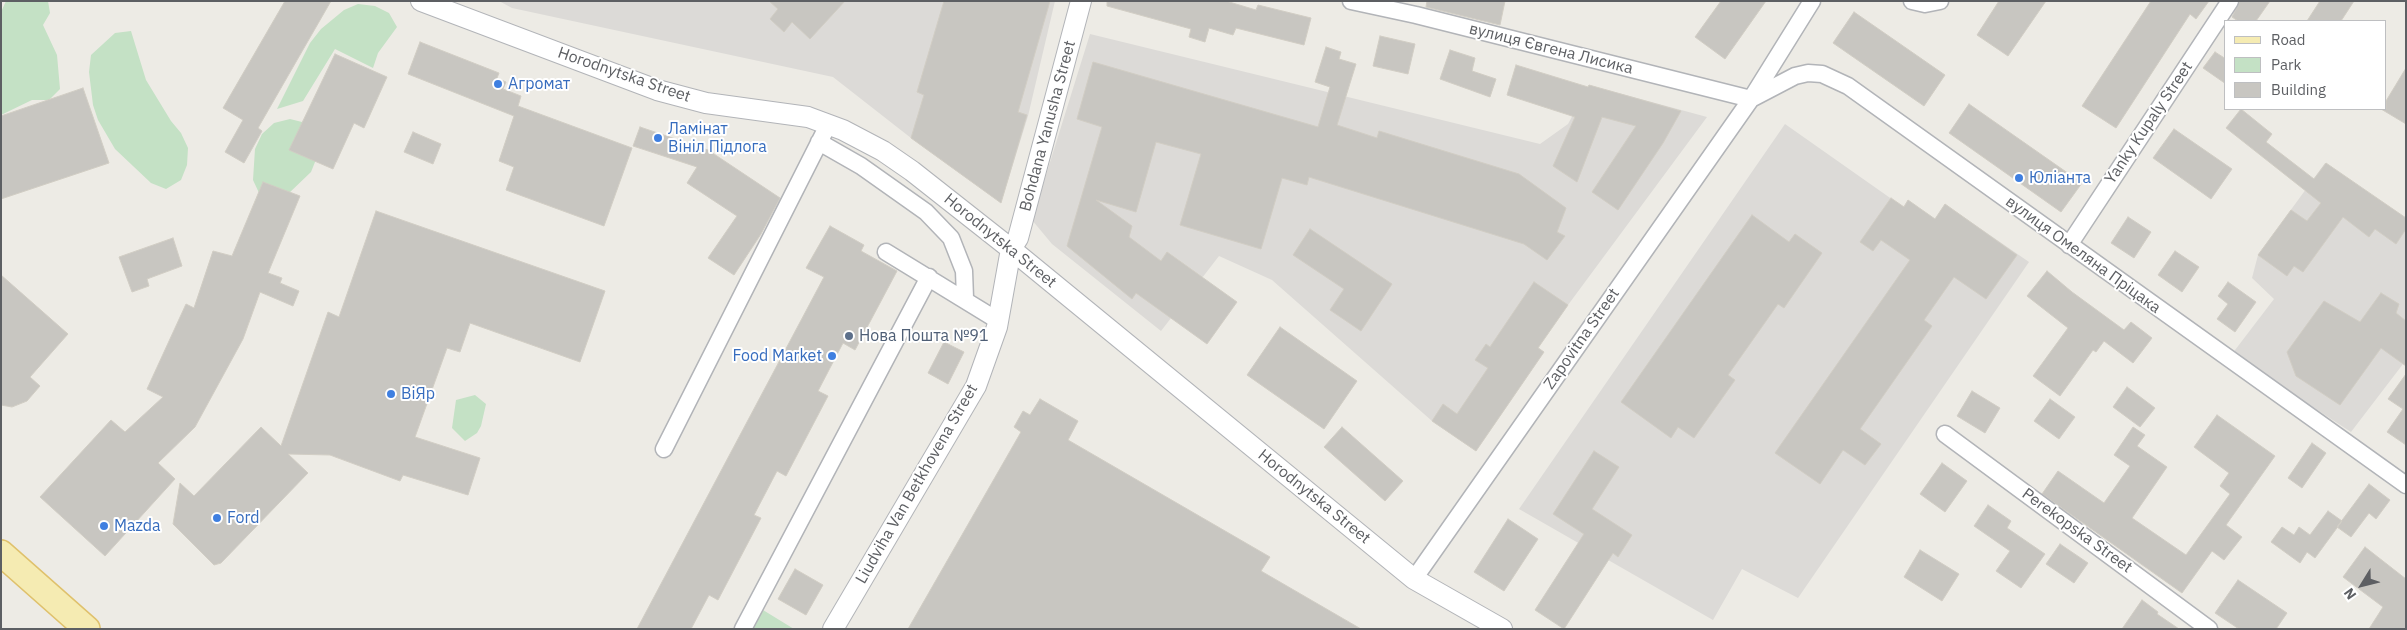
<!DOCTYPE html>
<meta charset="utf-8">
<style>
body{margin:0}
#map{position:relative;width:2407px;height:630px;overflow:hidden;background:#edebe5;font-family:"IBM Plex Sans",sans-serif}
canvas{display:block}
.frame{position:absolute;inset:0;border:2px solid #5d5f63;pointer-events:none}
.legend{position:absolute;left:2224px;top:20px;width:162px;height:90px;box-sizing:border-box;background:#fff;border:1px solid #bebfc1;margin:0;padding:6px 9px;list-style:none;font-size:15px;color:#5d5f63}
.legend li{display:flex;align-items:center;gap:10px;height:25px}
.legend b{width:25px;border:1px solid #bebfc1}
.north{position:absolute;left:2337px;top:560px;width:50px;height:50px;-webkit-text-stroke:4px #fff;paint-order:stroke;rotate:234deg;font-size:14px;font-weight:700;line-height:20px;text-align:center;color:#5d5f63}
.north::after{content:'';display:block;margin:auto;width:18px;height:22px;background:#5d5f63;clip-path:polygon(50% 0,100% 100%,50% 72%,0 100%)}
</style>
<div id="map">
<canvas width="2407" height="630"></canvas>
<div class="frame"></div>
<ul class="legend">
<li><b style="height:6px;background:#f5ebb2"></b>Road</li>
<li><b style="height:14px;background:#c4e1c5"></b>Park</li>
<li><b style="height:14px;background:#c8c6c1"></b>Building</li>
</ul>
<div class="north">N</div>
</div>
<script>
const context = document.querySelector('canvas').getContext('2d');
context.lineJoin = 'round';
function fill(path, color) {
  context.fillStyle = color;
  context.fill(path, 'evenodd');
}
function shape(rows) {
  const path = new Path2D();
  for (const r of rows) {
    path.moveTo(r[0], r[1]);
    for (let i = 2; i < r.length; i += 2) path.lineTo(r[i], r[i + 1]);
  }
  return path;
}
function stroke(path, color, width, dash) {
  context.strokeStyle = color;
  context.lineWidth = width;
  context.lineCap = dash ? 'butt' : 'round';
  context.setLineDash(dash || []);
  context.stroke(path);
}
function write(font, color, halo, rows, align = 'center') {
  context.font = font + ' "IBM Plex Sans",sans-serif';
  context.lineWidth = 4;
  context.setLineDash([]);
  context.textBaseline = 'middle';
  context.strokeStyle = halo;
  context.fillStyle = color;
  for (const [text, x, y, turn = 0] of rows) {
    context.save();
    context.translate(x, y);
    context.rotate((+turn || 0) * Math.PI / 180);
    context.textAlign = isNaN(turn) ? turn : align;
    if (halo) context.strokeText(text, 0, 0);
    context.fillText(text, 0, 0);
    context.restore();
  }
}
fill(shape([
 [499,1,1055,1,1028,116,1001,203,911,138,833,77,512,8],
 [1090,34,1540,144,1568,124,1589,85,1707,117,1568,305,1538,347,1544,352,1476,451,1432,421,1272,280,1219,256,1161,331,1052,244,1032,220],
 [1785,124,1903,207,1908,200,1935,219,1945,204,2029,262,1798,598,1742,569,1713,620,1519,509],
 [2325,163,2406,218,2406,366,2403,364,2351,432,2232,354,2274,299,2252,278,2258,255]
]), '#dcdad7');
fill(shape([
 [6,1,48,1,50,13,43,25,57,55,60,89,49,100,32,100,1,115,1,12],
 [358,4,375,6,389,13,397,27,378,53,373,68,335,49,303,101,277,109,310,43,321,29,344,10],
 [131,31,146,80,171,121,181,133,188,148,187,165,181,180,166,189,151,183,115,149,98,120,93,105,89,72,91,55,115,33],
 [290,119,306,123,317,157,311,172,287,195,260,195,253,180,255,149,262,134,274,123],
 [475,395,486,404,481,426,477,433,465,441,452,428,456,400],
 [763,610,794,629,753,629]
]), '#c4e1c5');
const building = shape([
 [285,1,331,1,258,128,262,131,244,163,225,152,243,120,223,108,285,1],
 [769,1,845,1,810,39,792,22,784,32,770,19,778,9,769,1],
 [944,1,1050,1,1018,112,1027,115,1001,203,911,138,924,95,917,92,944,1],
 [1107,1,1226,1,1256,10,1258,5,1311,18,1304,45,1236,28,1233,35,1209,28,1205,42,1189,37,1191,29,1107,6,1107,1],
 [1427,1,1505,1,1500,25,1426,7,1427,1],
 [1721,1,1766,1,1725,59,1695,37,1721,1],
 [1999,1,2046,1,2008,56,1977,35,1999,1],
 [2151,1,2209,1,2196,19,2190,14,2116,128,2082,106,2151,1],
 [2240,1,2270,1,2256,21,2238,21,2232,17,2240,1],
 [2320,1,2354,1,2341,21,2307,21,2320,1],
 [1854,12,1945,75,1924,106,1833,43,1854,12],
 [1380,36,1415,44,1408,74,1373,66,1380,36],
 [420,42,499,73,497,78,506,82,503,89,521,96,518,106,632,148,604,226,506,190,514,167,499,161,514,116,408,74,420,42],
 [1326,47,1341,52,1339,59,1356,64,1337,125,1377,138,1379,131,1519,174,1566,208,1557,232,1565,236,1547,260,1524,244,1309,177,1307,185,1282,178,1261,249,1180,225,1201,154,1156,142,1136,212,1096,200,1132,226,1129,237,1161,261,1167,252,1237,302,1207,344,1136,293,1132,299,1067,246,1102,127,1077,119,1093,62,1318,127,1330,87,1315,82,1326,47],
 [1450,50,1475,58,1472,71,1496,79,1490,97,1440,79,1450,50],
 [2215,52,2226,59,2226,84,2203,68,2215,52],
 [335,54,387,77,364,128,354,123,333,169,289,150,335,54],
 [1516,65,1588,87,1589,85,1681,111,1663,143,1618,210,1592,192,1636,126,1602,117,1577,182,1553,166,1575,117,1507,95,1516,65],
 [2406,68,2406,124,2381,109,2386,109,2386,101,2406,68],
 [83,88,109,163,1,199,1,116,83,88],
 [1969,104,2082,183,2061,212,1949,133,1969,104],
 [2241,109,2272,134,2266,142,2314,179,2326,163,2406,218,2406,229,2396,244,2375,229,2369,237,2343,217,2303,272,2294,266,2287,276,2258,255,2291,210,2307,221,2321,203,2226,128,2241,109],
 [640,127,708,150,780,198,761,234,734,275,708,258,737,216,687,183,697,167,633,146,640,127],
 [2174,129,2232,169,2211,199,2153,158,2174,129],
 [413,132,441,144,433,164,404,152,413,132],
 [263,182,300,196,268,273,282,278,280,283,299,291,293,306,260,292,243,339,195,427,158,463,175,479,105,556,40,497,111,420,125,432,163,397,147,389,186,304,194,308,213,251,232,256,263,182],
 [1891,198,1904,207,1908,200,1935,219,1945,204,2017,255,1986,299,1954,277,1924,320,1932,326,1860,429,1881,444,1865,465,1843,450,1820,484,1775,453,1910,260,1881,240,1873,251,1860,242,1891,198],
 [376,211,605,291,580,362,470,323,460,352,447,348,415,437,480,458,468,495,403,475,400,481,330,455,288,454,308,473,221,563,214,565,173,524,180,483,194,496,261,427,281,446,328,312,339,317,376,211],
 [1752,215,1789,242,1795,234,1822,253,1784,308,1778,304,1728,375,1735,380,1694,438,1678,427,1671,438,1621,402,1752,215],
 [2128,217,2151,232,2134,258,2111,243,2128,217],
 [830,226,864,245,861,251,897,271,855,350,843,343,818,391,828,396,786,476,777,471,754,515,761,518,718,600,709,595,691,629,637,629,824,277,806,268,830,226],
 [1310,229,1392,284,1361,331,1330,310,1344,289,1293,255,1310,229],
 [173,238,182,266,147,279,149,286,132,292,119,257,173,238],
 [2175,251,2199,267,2182,292,2158,275,2175,251],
 [2047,271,2072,292,2124,330,2131,322,2152,338,2133,363,2104,341,2096,352,2093,350,2060,396,2033,376,2068,328,2027,296,2047,271],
 [1,275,68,334,30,377,40,386,27,401,12,407,1,405,1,275],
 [1534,282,1568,305,1538,348,1544,352,1476,451,1432,421,1443,404,1457,414,1488,368,1475,360,1486,344,1490,347,1534,282],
 [2228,282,2256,302,2235,332,2217,319,2228,304,2218,296,2228,282],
 [2381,293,2399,304,2396,313,2406,321,2406,366,2381,348,2340,405,2296,376,2287,352,2324,301,2360,322,2381,293],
 [1280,327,1357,381,1324,429,1247,375,1280,327],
 [944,342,964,352,948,384,928,373,944,342],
 [2406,374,2406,445,2387,432,2403,409,2388,399,2406,374],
 [2127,387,2155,408,2140,427,2113,407,2127,387],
 [1972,391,2000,408,1985,433,1957,416,1972,391],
 [1040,399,1078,421,1068,440,1270,557,1261,571,1361,629,908,629,1021,432,1014,427,1023,411,1030,415,1040,399],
 [2050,399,2075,417,2059,439,2034,421,2050,399],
 [2217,415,2275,456,2226,525,2242,537,2224,560,2212,551,2182,593,2042,494,2058,471,2104,503,2130,466,2114,455,2133,427,2145,435,2137,446,2167,467,2132,518,2186,555,2230,494,2220,486,2229,473,2194,447,2217,415],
 [1342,427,1403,481,1385,501,1324,447,1342,427],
 [2312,443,2326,453,2302,488,2288,478,2312,443],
 [1594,451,1619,467,1592,509,1632,535,1618,557,1613,553,1564,629,1535,610,1584,534,1553,514,1594,451],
 [1942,463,1967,481,1945,512,1920,494,1942,463],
 [2369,484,2390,500,2376,519,2369,513,2351,537,2337,527,2369,484],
 [1988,505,2011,521,2007,528,2045,554,2021,588,1996,571,2010,551,1974,526,1988,505],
 [2328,511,2342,521,2315,558,2307,552,2300,563,2271,542,2282,527,2294,535,2299,527,2310,535,2328,511],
 [1508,519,1538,539,1504,591,1474,572,1508,519],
 [2060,544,2088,563,2074,583,2046,564,2060,544],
 [2365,547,2406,579,2406,629,2369,629,2383,607,2343,577,2365,547],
 [1920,550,1959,574,1942,601,1904,577,1920,550],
 [795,569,823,585,806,615,778,599,795,569],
 [2238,580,2287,613,2276,629,2239,629,2215,613,2238,580],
 [2142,600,2158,612,2157,614,2179,629,2122,629,2142,600]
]);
fill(building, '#c8c6c1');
stroke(building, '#d1cdc4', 1);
const minor = shape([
 [1351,1,1416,15,1751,99],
 [1912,1,1925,4,1940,1],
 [1751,99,1795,76,1808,73,1822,74,1848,86,2406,485],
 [819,142,861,166,926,212,951,238,964,271,965,298],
 [2069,245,2230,1],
 [886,252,997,320],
 [1945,434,2209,629],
 [664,449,828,125],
 [1414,579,1751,99,1812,1],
 [743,629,929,277]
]);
const tertiary = shape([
 [421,1,657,90,706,103,808,117,843,130,883,151,912,171,1011,249,1414,579,1502,629],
 [833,629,976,386,997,327,1011,249,1018,238,1081,1]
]);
const primary = shape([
 [1,553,87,629]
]);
stroke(minor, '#b2b4b8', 19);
stroke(tertiary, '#b2b4b8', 22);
stroke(primary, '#dfc16c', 28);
stroke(minor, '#fff', 16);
stroke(tertiary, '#fff', 20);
stroke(primary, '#f5ebb2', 25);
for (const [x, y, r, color] of [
 [498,84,5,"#3f7fe0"],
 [658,138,5,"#3f7fe0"],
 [2019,178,5,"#3f7fe0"],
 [849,336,5,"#5c6f8a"],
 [832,356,5,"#3f7fe0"],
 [391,394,5,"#3f7fe0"],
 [217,518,5,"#3f7fe0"],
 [104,526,5,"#3f7fe0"]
]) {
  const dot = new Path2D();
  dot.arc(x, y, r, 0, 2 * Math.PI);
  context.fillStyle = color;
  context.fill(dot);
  stroke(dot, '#fff', 2);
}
write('16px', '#5d5f63', '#fff', [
 ["вулиця Євгена Лисика",1551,49,14],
 ["Horodnytska Street",624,75,19],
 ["Yanky Kupaly Street",2149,123,-56],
 ["Bohdana Yanusha Street",1048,126,-75],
 ["Horodnytska Street",1000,241,39],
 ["вулиця Омеляна Пріцака",2083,255,36],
 ["Zapovitna Street",1582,339,-55],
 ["Liudviha Van Betkhovena Street",917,484,-60],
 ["Horodnytska Street",1314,497,39],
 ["Perekopska Street",2077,531,36]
]);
write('16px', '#366cbe', '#fff', [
 ["Агромат",508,84],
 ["Ламінат",668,129],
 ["Вініл Підлога",668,147],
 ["Юліанта",2029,178],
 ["Food Market",822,356,"right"],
 ["ВіЯр",401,394],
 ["Ford",227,518],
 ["Mazda",114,526]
], 'left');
write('16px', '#4e5e75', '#fff', [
 ["Нова Пошта №91",859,336]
], 'left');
</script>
